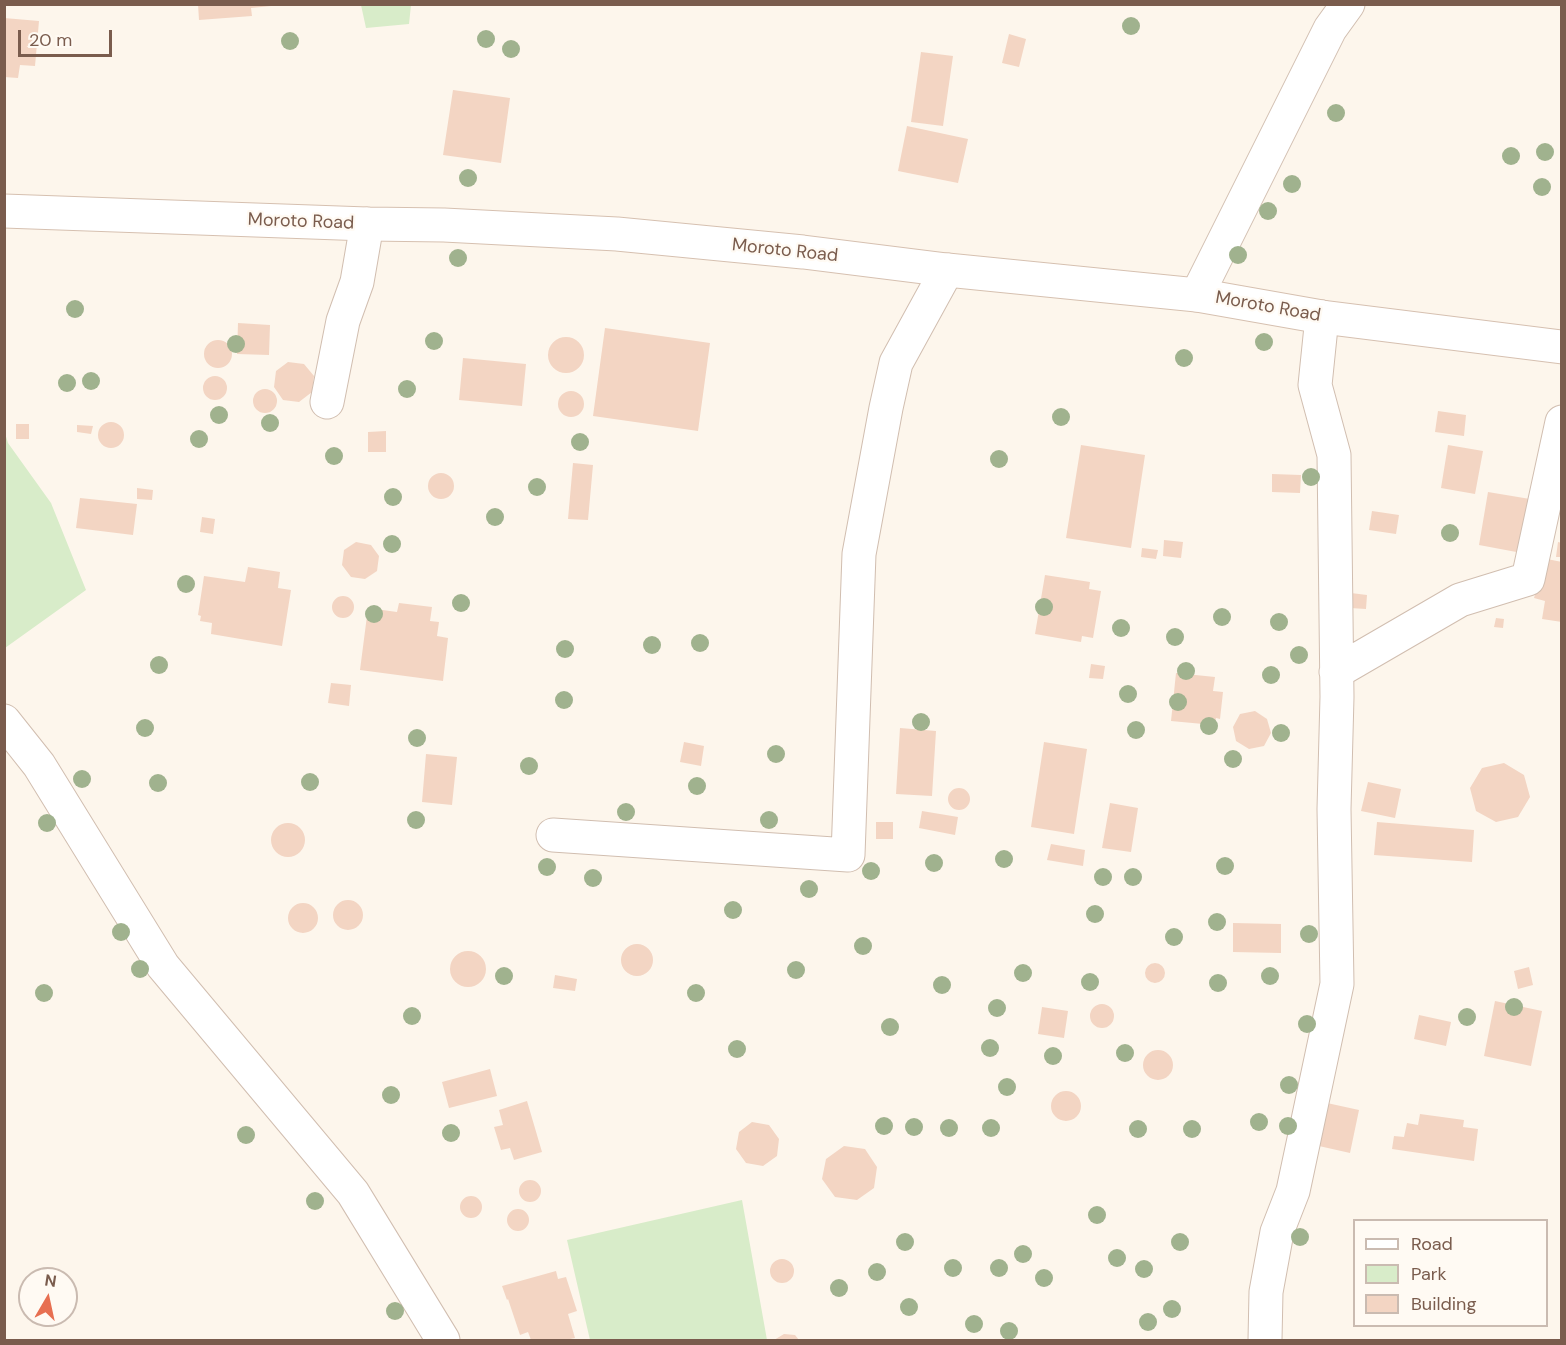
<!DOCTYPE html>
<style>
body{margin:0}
#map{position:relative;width:1566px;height:1345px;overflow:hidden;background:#fdf6ec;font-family:"DM Sans",sans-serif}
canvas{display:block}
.frame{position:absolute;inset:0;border:6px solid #7a5c4d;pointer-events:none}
.legend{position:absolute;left:1353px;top:1219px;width:195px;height:108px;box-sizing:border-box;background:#fffaf3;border:2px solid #cabbb1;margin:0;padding:8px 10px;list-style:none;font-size:18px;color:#7a5c4d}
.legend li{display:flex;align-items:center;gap:12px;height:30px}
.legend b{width:30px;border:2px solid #cabbb1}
.north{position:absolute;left:18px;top:1267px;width:60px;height:60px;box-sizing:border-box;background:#fffaf3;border:2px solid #cabbb1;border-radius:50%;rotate:9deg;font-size:16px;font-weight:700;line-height:24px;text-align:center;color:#7a5c4d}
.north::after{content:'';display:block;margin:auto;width:21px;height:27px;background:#e76f51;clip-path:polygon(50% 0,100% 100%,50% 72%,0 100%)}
.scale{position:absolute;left:18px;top:30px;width:94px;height:27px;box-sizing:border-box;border:3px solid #7a5c4d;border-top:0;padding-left:8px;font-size:18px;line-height:21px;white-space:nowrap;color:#7a5c4d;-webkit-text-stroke:4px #fffaf3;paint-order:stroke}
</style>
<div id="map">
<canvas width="1566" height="1345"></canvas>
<div class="frame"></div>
<ul class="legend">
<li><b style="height:8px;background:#fff"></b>Road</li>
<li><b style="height:16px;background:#d8ecc9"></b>Park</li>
<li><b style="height:16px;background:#f3d5c3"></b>Building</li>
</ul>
<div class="north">N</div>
<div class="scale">20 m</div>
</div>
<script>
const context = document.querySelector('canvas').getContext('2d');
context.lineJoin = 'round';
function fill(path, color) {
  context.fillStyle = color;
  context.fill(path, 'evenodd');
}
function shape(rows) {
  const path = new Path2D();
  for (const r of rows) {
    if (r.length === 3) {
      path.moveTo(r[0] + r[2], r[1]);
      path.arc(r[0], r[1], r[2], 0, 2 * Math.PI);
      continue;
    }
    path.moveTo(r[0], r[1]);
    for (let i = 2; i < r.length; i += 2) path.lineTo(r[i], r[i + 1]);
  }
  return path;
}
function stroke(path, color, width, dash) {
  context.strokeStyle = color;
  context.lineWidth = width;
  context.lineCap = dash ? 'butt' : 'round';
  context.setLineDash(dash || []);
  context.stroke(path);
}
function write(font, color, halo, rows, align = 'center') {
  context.font = font + ' "DM Sans",sans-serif';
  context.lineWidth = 4.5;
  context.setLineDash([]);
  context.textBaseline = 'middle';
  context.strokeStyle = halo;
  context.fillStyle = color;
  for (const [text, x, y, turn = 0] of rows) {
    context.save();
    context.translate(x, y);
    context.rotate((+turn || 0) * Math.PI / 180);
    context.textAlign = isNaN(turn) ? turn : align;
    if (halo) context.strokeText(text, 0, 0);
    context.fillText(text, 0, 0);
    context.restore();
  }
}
fill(shape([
 [361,5,411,5,409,24,366,28],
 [4,430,8,443,51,503,86,590,5,648],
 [742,1200,767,1340,590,1340,567,1240]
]), '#d8ecc9');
fill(shape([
 [198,4,271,4,271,6,251,8,252,16,199,20],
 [4,18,39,21,35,66,20,65,18,78,4,77],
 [1009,34,1026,39,1019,67,1002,63],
 [921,52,953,56,943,126,911,122],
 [453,90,510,98,501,163,443,155],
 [907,126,968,139,958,183,898,171],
 [238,323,270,325,269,355,237,354],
 [605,328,710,343,698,431,593,416],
 [566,355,18],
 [218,354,14],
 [463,358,526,364,522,406,459,400],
 [288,362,304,364,314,376,312,392,299,402,283,400,274,387,276,371],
 [215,388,12],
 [265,401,12],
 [571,404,13],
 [1438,411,1466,415,1464,436,1435,432],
 [111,435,13],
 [16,424,29,424,29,439,16,439],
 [77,425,93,426,91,434,77,432],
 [386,431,386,452,368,452,368,432],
 [1081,445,1145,455,1131,548,1066,538],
 [1448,445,1483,451,1475,494,1441,488],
 [573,463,593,465,588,520,568,519],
 [441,486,13],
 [1272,474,1301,475,1300,493,1272,492],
 [137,488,153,490,152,500,137,499],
 [1488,492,1536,500,1527,554,1479,545],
 [80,498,137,504,133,535,76,528],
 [1372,511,1399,515,1396,534,1369,530],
 [202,517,215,519,213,534,200,532],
 [1164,540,1183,542,1181,558,1163,556],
 [356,542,371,545,379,556,377,571,365,579,351,577,342,565,344,550],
 [1558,542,1562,543,1562,557,1556,557],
 [1142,548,1158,550,1156,559,1141,557],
 [1547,559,1562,562,1562,622,1542,619,1545,601,1534,598,1536,591],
 [248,567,280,572,278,588,291,590,282,646,211,634,212,623,200,621,201,616,198,615,204,576,245,582],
 [1045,575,1090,582,1089,589,1101,591,1093,638,1082,636,1081,642,1035,634],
 [1351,593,1367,595,1366,609,1350,608],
 [343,607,11],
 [399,603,432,607,430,621,439,622,437,636,448,638,443,681,360,670,368,608,397,612],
 [1496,618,1504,619,1503,628,1494,627],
 [1091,664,1105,666,1103,679,1089,678],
 [1176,673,1215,677,1213,691,1223,692,1220,719,1216,718,1214,725,1171,721],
 [331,683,351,685,349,706,328,703],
 [1255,711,1267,719,1271,733,1264,746,1249,749,1236,741,1233,727,1240,714],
 [900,728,936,731,932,796,896,794],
 [684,742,704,746,701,766,680,762],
 [1044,742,1087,749,1074,834,1031,827],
 [426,754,457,757,452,805,422,802],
 [1504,763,1524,775,1530,797,1518,817,1496,822,1476,811,1470,788,1482,768],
 [1368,782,1401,789,1395,818,1361,811],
 [959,799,11],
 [1110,803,1138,808,1131,852,1102,848],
 [922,811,958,817,955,835,919,828],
 [876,822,893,822,893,839,876,839],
 [1377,822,1474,830,1472,862,1374,855],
 [288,840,17],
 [1051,844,1085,850,1083,866,1047,860],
 [348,915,15],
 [303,918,15],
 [1233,923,1281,924,1281,953,1233,952],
 [637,960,16],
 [468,969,18],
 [1155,973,10],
 [1529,967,1533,985,1518,989,1514,971],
 [555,975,577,979,575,991,553,988],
 [1495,1001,1542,1011,1531,1066,1484,1056],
 [1102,1016,12],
 [1042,1007,1068,1011,1064,1038,1038,1034],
 [1419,1015,1451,1022,1446,1046,1414,1039],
 [1158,1065,15],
 [490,1069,497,1096,449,1108,442,1082],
 [1066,1106,15],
 [527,1101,542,1152,514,1160,510,1148,501,1150,494,1127,503,1125,499,1110],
 [1327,1103,1359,1110,1350,1153,1319,1146],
 [1420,1114,1464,1120,1463,1127,1478,1129,1474,1161,1392,1149,1394,1136,1404,1137,1407,1123,1418,1125],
 [752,1122,769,1125,779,1139,777,1156,763,1166,746,1163,736,1149,739,1132],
 [844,1146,865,1149,877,1167,874,1188,857,1200,835,1197,822,1179,826,1159],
 [530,1191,11],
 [471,1207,11],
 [518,1220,11],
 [782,1271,12],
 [556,1271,558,1279,566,1277,577,1311,568,1314,575,1338,565,1340,531,1340,528,1332,520,1335,508,1299,507,1300,502,1286],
 [784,1334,795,1335,799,1340,774,1340]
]), '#f3d5c3');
const street = shape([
 [1197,295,1330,29,1348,4],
 [327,402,343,321,357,282,367,224],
 [1336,672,1460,600,1528,579,1562,422],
 [4,721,39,765,163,966,353,1193,443,1340],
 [553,835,848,855,859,554,886,408,896,363,947,270],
 [1265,1340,1266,1292,1277,1232,1293,1191,1337,984,1334,809,1337,697,1334,455,1315,385,1322,317]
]);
const secondary = shape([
 [4,211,367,224,444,225,617,234,803,252,947,270,1197,295,1322,317,1562,347]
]);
stroke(street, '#d1beb0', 35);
stroke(secondary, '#d6c0b0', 35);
stroke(street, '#fff', 33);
stroke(secondary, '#fff', 33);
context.fillStyle = '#a0b28e';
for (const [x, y] of [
 [1131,26],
 [486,39],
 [290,41],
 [511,49],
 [1336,113],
 [1545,152],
 [1511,156],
 [468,178],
 [1292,184],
 [1542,187],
 [1268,211],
 [1238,255],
 [458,258],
 [75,309],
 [434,341],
 [1264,342],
 [236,344],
 [1184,358],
 [91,381],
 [67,383],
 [407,389],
 [219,415],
 [1061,417],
 [270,423],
 [199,439],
 [580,442],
 [334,456],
 [999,459],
 [1311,477],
 [537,487],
 [393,497],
 [495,517],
 [1450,533],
 [392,544],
 [186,584],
 [461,603],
 [1044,607],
 [374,614],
 [1222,617],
 [1279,622],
 [1121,628],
 [1175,637],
 [700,643],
 [652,645],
 [565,649],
 [1299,655],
 [159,665],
 [1186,671],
 [1271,675],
 [1128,694],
 [564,700],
 [1178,702],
 [921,722],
 [1209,726],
 [145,728],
 [1136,730],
 [1281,733],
 [417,738],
 [776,754],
 [1233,759],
 [529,766],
 [82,779],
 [310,782],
 [158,783],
 [697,786],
 [626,812],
 [416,820],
 [769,820],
 [47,823],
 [1004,859],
 [934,863],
 [1225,866],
 [547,867],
 [871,871],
 [1103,877],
 [1133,877],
 [593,878],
 [809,889],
 [733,910],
 [1095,914],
 [1217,922],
 [121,932],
 [1309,934],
 [1174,937],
 [863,946],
 [140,969],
 [796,970],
 [1023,973],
 [504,976],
 [1270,976],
 [1090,982],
 [1218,983],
 [942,985],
 [44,993],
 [696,993],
 [1514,1007],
 [997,1008],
 [412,1016],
 [1467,1017],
 [1307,1024],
 [890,1027],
 [990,1048],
 [737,1049],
 [1125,1053],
 [1053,1056],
 [1289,1085],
 [1007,1087],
 [391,1095],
 [1259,1122],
 [884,1126],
 [1288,1126],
 [914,1127],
 [949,1128],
 [991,1128],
 [1138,1129],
 [1192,1129],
 [451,1133],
 [246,1135],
 [315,1201],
 [1097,1215],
 [1300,1237],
 [905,1242],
 [1180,1242],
 [1023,1254],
 [1117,1258],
 [953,1268],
 [999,1268],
 [1144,1269],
 [877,1272],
 [1044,1278],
 [839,1288],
 [909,1307],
 [1172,1309],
 [395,1311],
 [1148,1322],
 [974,1324],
 [1009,1331]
]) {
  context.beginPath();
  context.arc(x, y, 9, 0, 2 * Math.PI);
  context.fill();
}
write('18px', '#7a5c4d', '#fffaf3', [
 ["Moroto Road",301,222,2],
 ["Moroto Road",785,251,6],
 ["Moroto Road",1268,307,10]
]);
</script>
